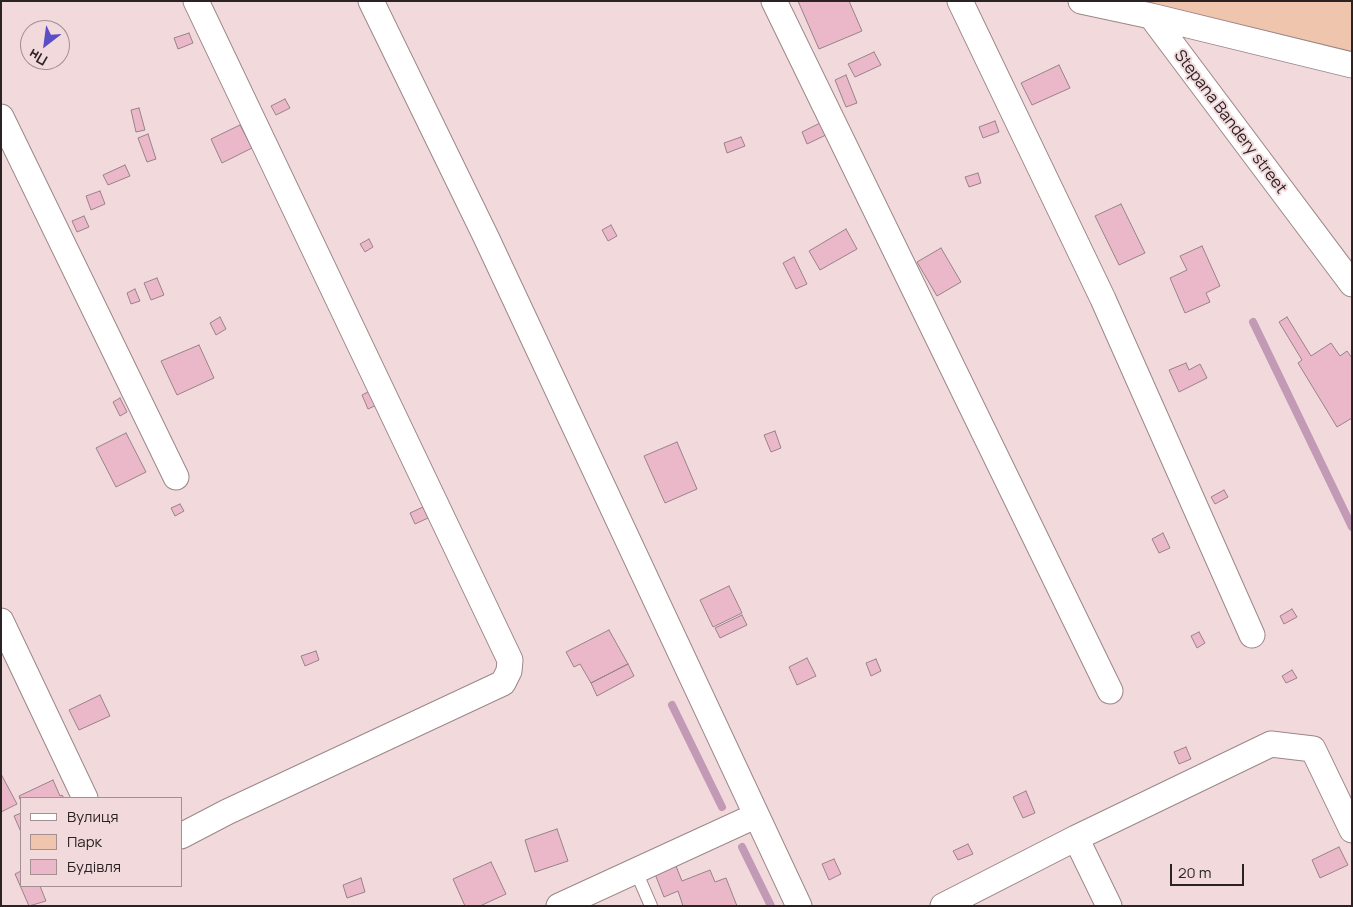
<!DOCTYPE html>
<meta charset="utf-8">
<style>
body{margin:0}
#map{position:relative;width:1353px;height:907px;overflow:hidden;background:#f2dadc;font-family:Manrope,sans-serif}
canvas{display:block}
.frame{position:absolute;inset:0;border:2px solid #2b2223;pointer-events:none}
.legend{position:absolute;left:20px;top:797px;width:162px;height:90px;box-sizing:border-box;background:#f2dadc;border:1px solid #a29092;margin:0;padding:6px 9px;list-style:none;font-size:15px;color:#2b2223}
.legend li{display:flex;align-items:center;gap:10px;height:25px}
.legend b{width:25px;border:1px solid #a29092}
.north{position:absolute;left:20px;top:20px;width:50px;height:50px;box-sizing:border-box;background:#f2dadc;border:1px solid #a29092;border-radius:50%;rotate:210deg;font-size:14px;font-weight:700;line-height:20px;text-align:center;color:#2b2223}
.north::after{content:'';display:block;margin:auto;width:18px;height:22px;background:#5a4ec6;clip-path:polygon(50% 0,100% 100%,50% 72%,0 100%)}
.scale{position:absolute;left:1170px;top:864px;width:74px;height:22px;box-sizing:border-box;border:2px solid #2b2223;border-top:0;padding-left:6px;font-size:15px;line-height:18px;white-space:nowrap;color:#2b2223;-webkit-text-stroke:4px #f2dadc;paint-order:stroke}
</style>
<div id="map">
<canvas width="1353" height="907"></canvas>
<div class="frame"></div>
<ul class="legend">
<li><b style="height:6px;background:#fff"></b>Вулиця</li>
<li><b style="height:14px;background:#efc5ae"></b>Парк</li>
<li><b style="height:14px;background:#ebb8ca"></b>Будівля</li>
</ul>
<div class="north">Пн</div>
<div class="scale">20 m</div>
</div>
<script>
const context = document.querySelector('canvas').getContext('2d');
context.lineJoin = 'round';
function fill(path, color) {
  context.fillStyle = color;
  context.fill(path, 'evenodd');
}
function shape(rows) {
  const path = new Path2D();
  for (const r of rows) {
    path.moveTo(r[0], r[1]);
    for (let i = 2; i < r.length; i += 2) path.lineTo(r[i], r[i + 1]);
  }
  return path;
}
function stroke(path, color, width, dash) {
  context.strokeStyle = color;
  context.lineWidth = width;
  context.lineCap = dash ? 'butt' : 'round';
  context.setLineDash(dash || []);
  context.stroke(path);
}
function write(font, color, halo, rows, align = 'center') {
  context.font = font + ' Manrope,sans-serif';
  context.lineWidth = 4;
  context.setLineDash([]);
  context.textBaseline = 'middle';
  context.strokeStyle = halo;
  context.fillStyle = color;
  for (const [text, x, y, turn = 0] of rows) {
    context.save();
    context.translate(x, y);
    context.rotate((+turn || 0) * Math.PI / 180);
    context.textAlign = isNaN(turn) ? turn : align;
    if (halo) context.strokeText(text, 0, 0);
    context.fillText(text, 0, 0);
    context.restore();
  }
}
fill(shape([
 [1115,1,1352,1,1352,57]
]), '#efc5ae');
stroke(shape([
 [1253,322,1352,527],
 [672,705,722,807],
 [742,847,771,906]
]), '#c29ab6', 8);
const building = shape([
 [798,1,849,1,862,31,819,49,798,1],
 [189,33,193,43,178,49,174,38,189,33],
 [874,52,881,65,855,77,848,64,874,52],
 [1059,65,1070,88,1032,105,1021,83,1059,65],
 [846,75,857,103,846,107,835,80,846,75],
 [285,99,290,108,276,115,271,106,285,99],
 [139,108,145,130,136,132,131,110,139,108],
 [995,121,999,132,983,138,979,127,995,121],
 [822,122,828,134,807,144,802,132,822,122],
 [240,125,252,148,222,163,211,139,240,125],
 [148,134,156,159,147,162,138,138,148,134],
 [741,137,745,146,727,153,724,143,741,137],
 [125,165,130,176,108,185,103,175,125,165],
 [978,173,981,183,969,187,965,177,978,173],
 [100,191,105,204,91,210,86,196,100,191],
 [1121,204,1145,253,1119,265,1095,216,1121,204],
 [84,216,89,227,77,232,72,221,84,216],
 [611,225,617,236,608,241,602,230,611,225],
 [846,229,857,249,820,270,809,251,846,229],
 [369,239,373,247,365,252,360,244,369,239],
 [1202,246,1220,286,1206,293,1210,302,1185,313,1170,278,1187,270,1180,256,1202,246],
 [941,248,961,282,937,296,917,262,941,248],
 [794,257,807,284,796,289,783,263,794,257],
 [157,278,164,295,151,300,144,283,157,278],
 [135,289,140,301,131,304,127,293,135,289],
 [220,317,226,329,216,335,210,323,220,317],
 [1287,317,1311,356,1331,343,1340,356,1347,351,1352,358,1352,418,1337,427,1298,363,1302,360,1279,322,1287,317],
 [199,345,214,378,177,395,161,361,199,345],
 [1186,363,1189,370,1200,364,1207,378,1179,392,1169,370,1186,363],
 [376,388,383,402,368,409,362,395,376,388],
 [120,398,127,412,120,416,113,402,120,398],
 [775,431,781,448,771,452,764,435,775,431],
 [126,433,146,472,116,487,96,448,126,433],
 [677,442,697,489,665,503,644,456,677,442],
 [1224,490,1228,497,1215,504,1211,497,1224,490],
 [180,504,184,511,175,516,171,508,180,504],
 [423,507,428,518,415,524,410,513,423,507],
 [1163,533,1170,548,1159,553,1152,539,1163,533],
 [729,586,742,613,713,627,700,600,729,586],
 [1292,609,1297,617,1284,624,1280,616,1292,609],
 [742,615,747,625,720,638,715,628,742,615],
 [609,630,628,664,591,683,580,664,574,667,566,652,609,630],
 [1199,632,1205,643,1197,648,1191,636,1199,632],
 [316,651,319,660,305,666,301,656,316,651],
 [807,658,816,676,797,685,789,667,807,658],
 [876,659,881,671,871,676,866,663,876,659],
 [628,664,634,676,597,696,591,683,628,664],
 [1292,670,1297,678,1286,683,1282,676,1292,670],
 [100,695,110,716,79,730,69,710,100,695],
 [1186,747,1191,759,1179,764,1174,752,1186,747],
 [1,774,17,804,1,812,1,774],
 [53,780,60,796,62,795,64,798,21,798,21,802,19,796,53,780],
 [1026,791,1035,813,1023,818,1013,797,1026,791],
 [21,813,21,832,14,816,21,813],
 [557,829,568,861,535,872,525,840,557,829],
 [968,844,973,854,958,860,953,851,968,844],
 [1339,847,1348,865,1320,878,1312,860,1339,847],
 [834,859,841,874,829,880,822,864,834,859],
 [491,862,506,894,480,906,465,906,453,879,491,862],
 [676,866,682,881,710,870,715,882,726,878,737,906,683,906,678,891,664,897,655,874,676,866],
 [21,871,21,886,40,886,46,901,29,906,15,874,21,871],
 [361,878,365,892,347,898,343,885,361,878]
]);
fill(building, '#ebb8ca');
stroke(building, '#978289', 1);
const service = shape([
 [635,869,651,906]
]);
const minor = shape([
 [371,1,486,237,799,906],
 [774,1,1110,691],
 [960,1,1103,299,1252,635],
 [1081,1,1151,16,1352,284],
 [1151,16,1352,65],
 [1,117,176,477],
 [1,621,85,798],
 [181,836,227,812,503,683,509,671,510,660,196,1],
 [1076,838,1109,906],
 [559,906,755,816],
 [943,906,1076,838,1271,744,1313,749,1352,830]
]);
stroke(service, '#9c8688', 14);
stroke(minor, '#9c8688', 27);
stroke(service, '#fff', 12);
stroke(minor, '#fff', 25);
write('16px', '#2b2223', '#f2dadc', [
 ["Stepana Bandery street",1230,122,53]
]);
</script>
